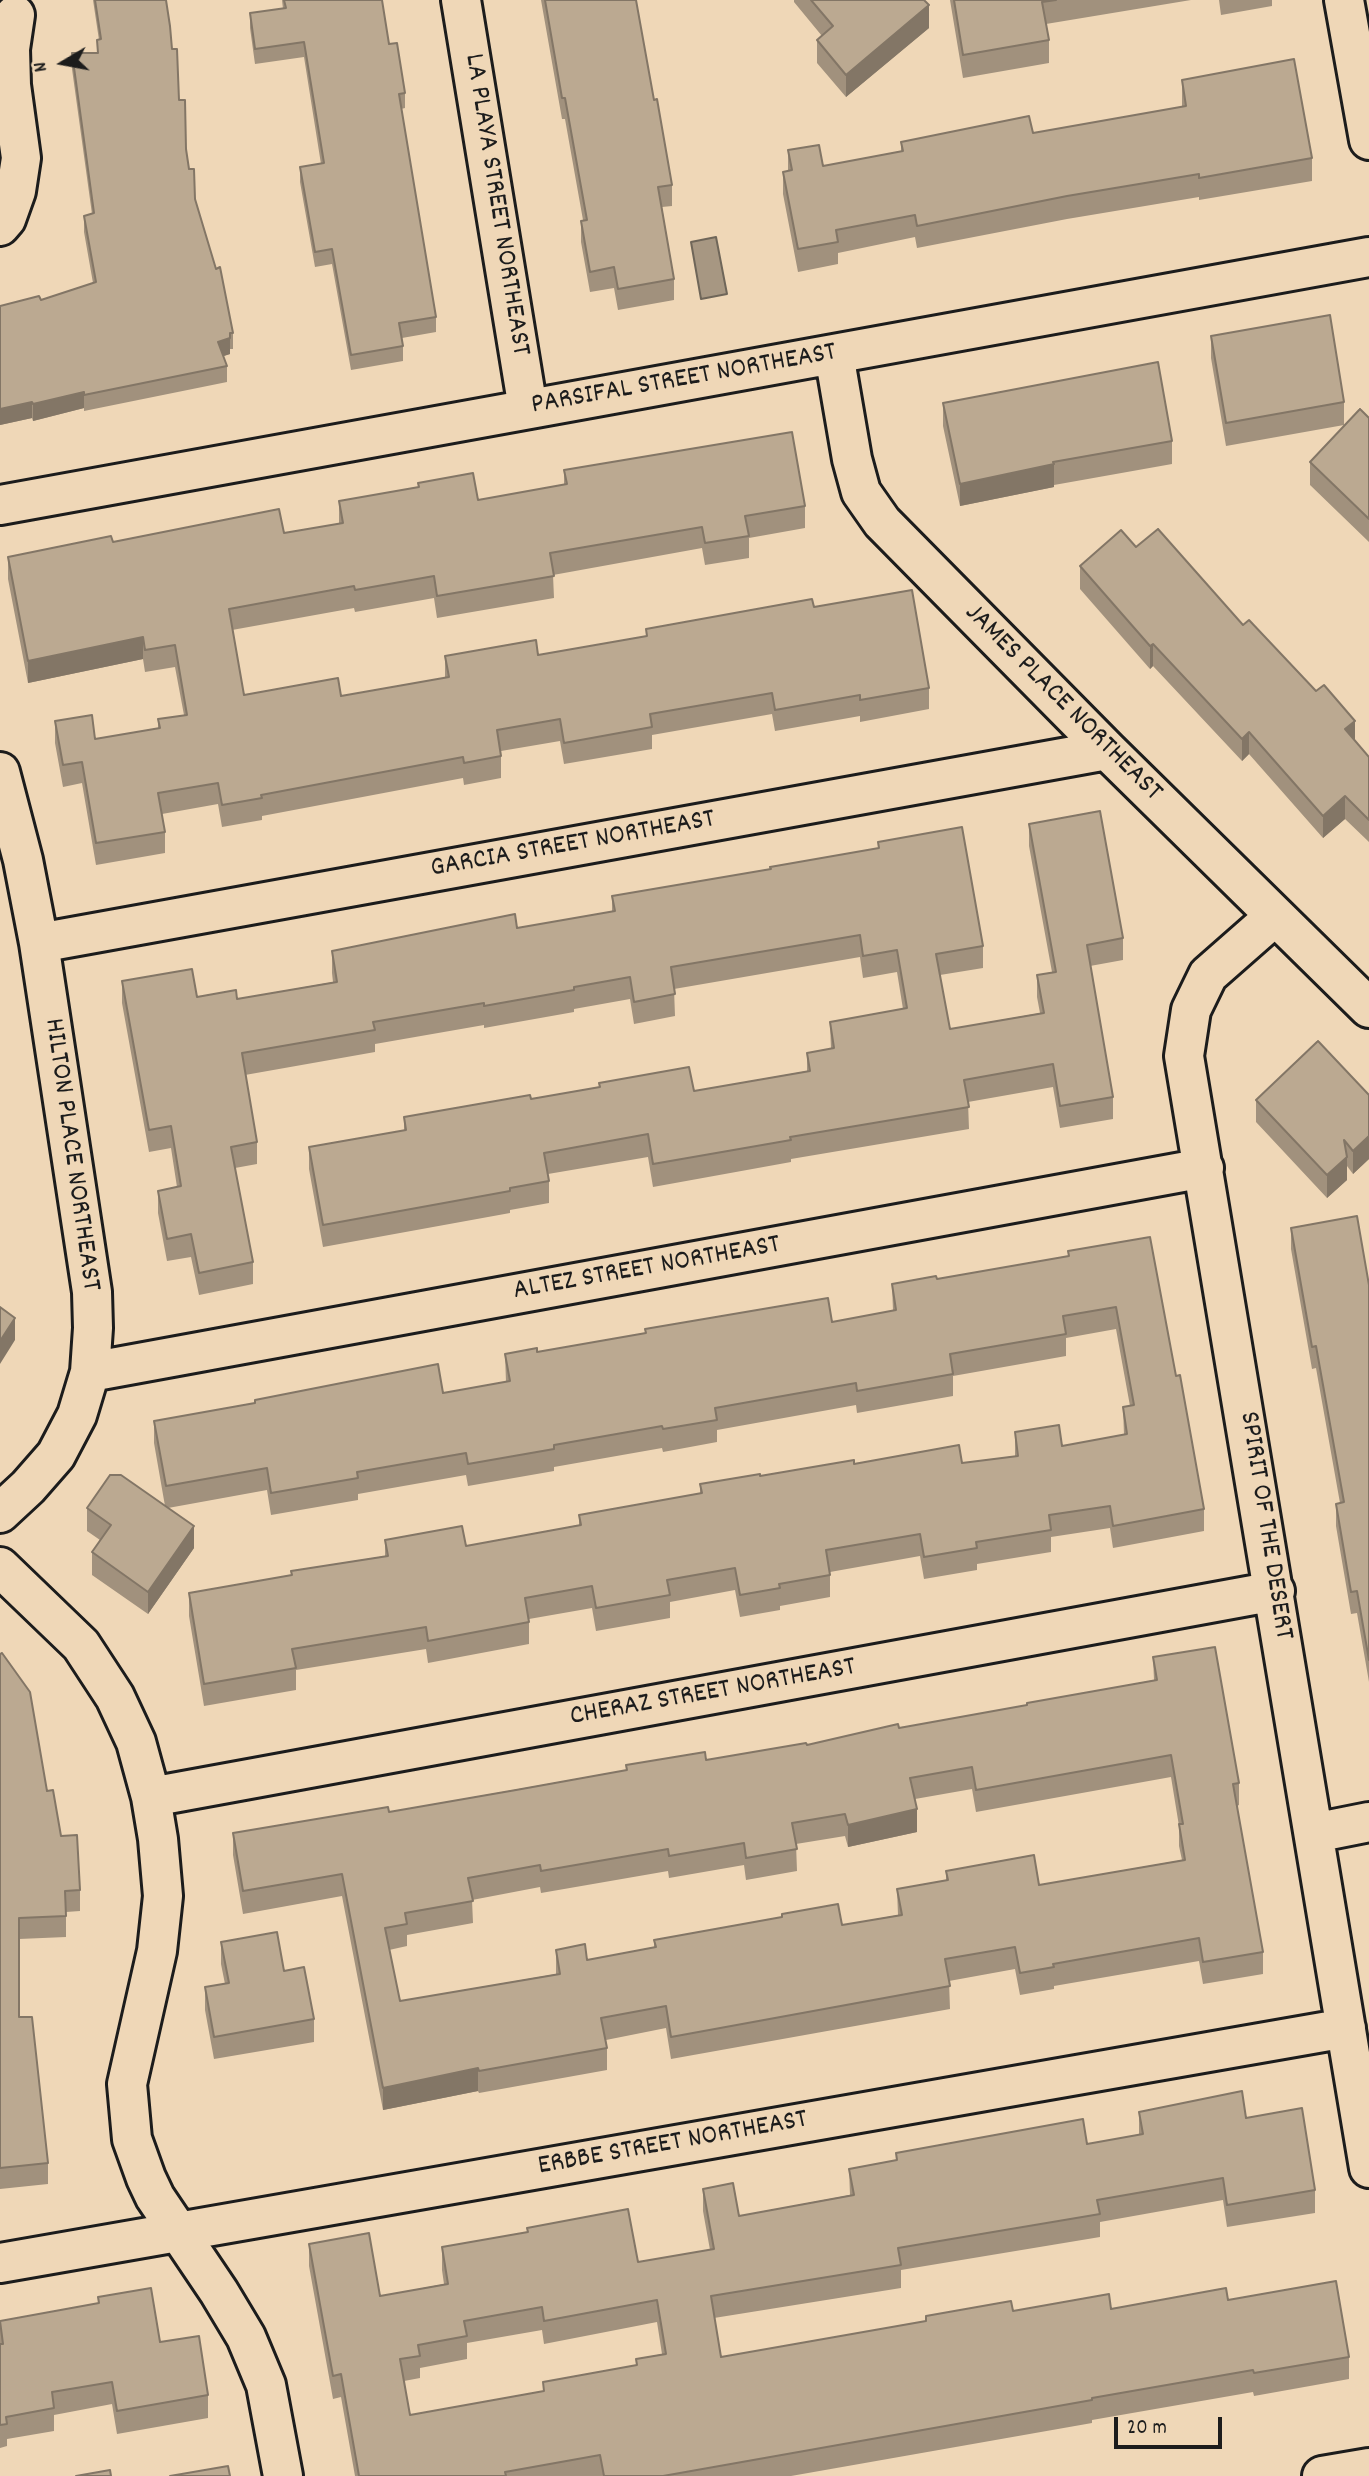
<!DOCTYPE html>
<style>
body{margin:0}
#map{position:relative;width:1369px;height:2476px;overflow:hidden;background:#efd7b7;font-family:Dekko,sans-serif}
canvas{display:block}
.north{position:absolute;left:28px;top:28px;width:70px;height:70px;-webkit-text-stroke:5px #efd7b7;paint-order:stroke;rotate:260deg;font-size:19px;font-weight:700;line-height:28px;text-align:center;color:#1c1c1c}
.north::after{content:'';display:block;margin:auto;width:24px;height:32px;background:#1c1c1c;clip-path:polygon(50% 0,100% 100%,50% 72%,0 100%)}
.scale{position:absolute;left:1114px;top:2417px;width:108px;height:32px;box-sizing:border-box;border:4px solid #1c1c1c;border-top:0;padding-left:9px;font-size:21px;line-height:24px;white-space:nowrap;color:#1c1c1c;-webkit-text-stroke:5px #efd7b7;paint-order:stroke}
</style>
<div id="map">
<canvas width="1369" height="2476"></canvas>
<div class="north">N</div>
<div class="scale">20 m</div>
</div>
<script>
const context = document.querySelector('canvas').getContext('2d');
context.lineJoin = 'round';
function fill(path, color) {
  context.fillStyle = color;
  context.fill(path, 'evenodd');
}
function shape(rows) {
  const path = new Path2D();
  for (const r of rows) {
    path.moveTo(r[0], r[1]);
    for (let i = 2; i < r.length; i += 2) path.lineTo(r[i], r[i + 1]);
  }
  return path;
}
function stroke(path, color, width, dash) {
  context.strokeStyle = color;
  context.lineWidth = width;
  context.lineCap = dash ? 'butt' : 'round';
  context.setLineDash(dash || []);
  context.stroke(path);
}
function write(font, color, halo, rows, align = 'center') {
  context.font = font + ' Dekko,sans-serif';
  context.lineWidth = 6;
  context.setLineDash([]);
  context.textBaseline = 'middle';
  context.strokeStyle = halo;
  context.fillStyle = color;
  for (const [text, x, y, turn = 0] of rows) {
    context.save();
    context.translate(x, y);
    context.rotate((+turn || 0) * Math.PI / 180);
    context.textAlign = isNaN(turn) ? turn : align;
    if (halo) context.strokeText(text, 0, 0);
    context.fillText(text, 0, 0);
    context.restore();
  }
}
const water = shape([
 [716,237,727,294,701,299,691,242,716,237]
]);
fill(water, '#a79782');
stroke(water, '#6f6659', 2);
const street = shape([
 [461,0,528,409],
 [1344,0,1369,140],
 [0,226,6,219,16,191,21,158,11,85,10,49,15,15],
 [834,354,852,459,861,492,882,522,1107,750,1369,1008],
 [0,505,1369,257],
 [0,772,23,860,39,943,92,1292,93,1328,90,1372,77,1415,56,1455,28,1487,0,1513],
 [1274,917,1208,975,1191,1010,1184,1056,1369,2168],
 [39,943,1107,750],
 [90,1372,1204,1168],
 [0,1567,81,1645,115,1697,136,1742,151,1797,158,1839,163,1896,157,1951,127,2084,132,2139,146,2178,155,2197,219,2292,246,2337,266,2385,283,2476],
 [151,1797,1275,1591],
 [1314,1833,1369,1822],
 [0,2263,1346,2028],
 [1322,2476,1369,2468]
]);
stroke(street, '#1c1c1c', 44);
stroke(street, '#efd7b7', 38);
fill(shape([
 [93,0,166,0,172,49,189,169,195,199,233,333,233,349,230,349,230,354,223,356,227,366,227,382,84,411,84,408,33,421,32,418,0,425,0,306,41,300,93,283,84,232,84,216,92,214,72,69,72,53,97,53,97,40,99,40],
 [282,0,382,0,389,44,405,93,405,108,401,109,436,317,436,332,402,338,403,346,403,361,351,370,332,264,315,267,300,182,300,167,321,164,304,57,255,64,250,28,250,13,283,9],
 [541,0,636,0,654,100,672,185,672,206,662,207,674,279,674,300,618,310,614,288,590,292,581,242,581,221,583,220,565,119,562,119],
 [794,0,924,0,929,28,846,97,817,63,817,40,822,36,794,2],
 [950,0,1191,0,1046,24,1049,40,1049,63,963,78],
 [1219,0,1272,0,1272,6,1221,15],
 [1182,80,1312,158,1312,181,1199,200,1199,197,1067,219,917,248,915,237,838,253,838,264,798,272,783,194,783,172,788,171,788,150,823,166,901,151,901,142,1033,133,1182,107],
 [1211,336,1344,402,1344,425,1226,446,1211,358],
 [943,403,1172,441,1172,464,1054,485,1054,487,960,506,943,426],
 [1369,418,1369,542,1310,485,1310,462],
 [564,470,805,506,805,528,749,538,749,558,705,565,702,548,553,575,554,598,437,618,434,598,355,612,354,608,232,630,244,695,341,696,445,678,445,656,538,655,646,636,646,629,814,607,929,688,929,709,860,722,860,716,775,731,772,714,652,735,652,749,564,764,560,741,501,751,501,778,464,785,463,778,262,816,262,820,222,827,218,804,162,814,165,832,165,853,96,865,82,783,63,787,55,743,55,721,95,739,158,728,158,719,184,715,175,667,145,672,143,659,28,683,8,579,8,557,113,542,284,533,339,524,339,501,418,487,418,483,478,500,564,485],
 [1136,547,1243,625,1369,757,1369,842,1345,819,1323,838,1249,754,1242,761,1153,666,1150,669,1080,589,1080,566],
 [1029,824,1123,938,1123,960,1090,966,1113,1097,1113,1119,1060,1128,1053,1087,968,1102,969,1129,791,1159,791,1162,653,1187,648,1157,548,1174,549,1181,549,1203,510,1210,510,1213,323,1247,309,1169,309,1147,404,1131,404,1117,531,1099,599,1087,599,1083,694,1091,807,1071,807,1053,831,1049,830,1022,903,1009,897,972,863,978,860,957,674,989,675,1016,634,1024,630,999,574,1009,574,1012,484,1028,484,1025,375,1044,375,1052,245,1075,257,1142,257,1164,235,1168,253,1262,253,1284,199,1295,191,1257,167,1261,158,1213,158,1191,177,1187,171,1148,149,1152,122,1003,122,981,197,997,237,999,333,982,332,973,332,951,517,928,612,912,612,896,770,869,878,848,878,842,983,946,983,968,940,975,950,1029,1040,1013,1037,997,1037,975,1052,972,1029,846],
 [1369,1095,1369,1159,1353,1174,1347,1166,1347,1180,1327,1198,1256,1122,1256,1100],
 [1291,1228,1369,1285,1369,1682,1357,1613,1351,1614,1336,1526,1336,1504,1340,1503,1316,1368,1312,1369,1291,1249],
 [1068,1251,1176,1376,1204,1509,1204,1531,1113,1548,1110,1528,1051,1537,1051,1552,977,1564,977,1570,924,1579,920,1556,830,1572,830,1597,780,1606,780,1610,740,1617,735,1590,670,1602,670,1618,596,1631,592,1608,529,1619,529,1644,428,1663,426,1649,296,1670,296,1690,204,1706,189,1616,189,1593,291,1575,291,1571,385,1556,385,1540,466,1546,579,1525,579,1515,700,1494,700,1484,854,1464,962,1463,1015,1456,1015,1432,1062,1446,1124,1435,1123,1407,1130,1406,1116,1329,1066,1338,1066,1356,953,1376,953,1396,857,1413,856,1405,717,1430,717,1442,663,1452,662,1448,554,1467,554,1471,468,1486,466,1475,358,1494,358,1500,271,1515,267,1490,168,1508,194,1548,148,1614,92,1575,92,1552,100,1540,87,1531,87,1508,165,1506,154,1443,154,1421,255,1404,255,1400,443,1393,506,1382,505,1354,537,1352,645,1333,645,1329,832,1322,893,1311,892,1284,937,1279,1068,1256],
 [0,1654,47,1791,61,1836,80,1890,80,1911,66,1912,66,1937,19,1939,19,2017,48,2163,48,2184,0,2189],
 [1153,1657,1239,1783,1239,1805,1237,1806,1263,1952,1263,1974,1203,1984,1199,1961,1054,1986,1054,1989,1020,1995,1015,1969,949,1981,950,2009,671,2059,666,2028,606,2040,607,2048,607,2070,479,2093,478,2091,383,2110,342,1896,243,1914,233,1855,233,1833,389,1812,626,1770,626,1765,706,1760,807,1745,1027,1705,1154,1680],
 [1171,1777,1179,1826,1179,1846,1182,1860,1039,1885,946,1871,946,1880,897,1889,898,1915,842,1925,654,1940,654,1947,587,1960,556,1950,556,1974,400,2001,389,1950,407,1946,407,1935,473,1923,472,1900,540,1887,541,1893,668,1871,669,1878,744,1865,746,1880,797,1871,796,1844,845,1836,848,1847,917,1832,915,1799,972,1789,976,1812],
 [221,1942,284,1971,314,2019,314,2042,214,2059,205,2010,205,1987,225,1984,221,1964],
 [1139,2112,1246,2118,1315,2190,1315,2213,1227,2227,1223,2200,1100,2222,1100,2237,901,2270,901,2288,714,2318,721,2357,926,2321,926,2316,1013,2311,1111,2309,1228,2300,1349,2357,1349,2379,1254,2396,1253,2392,1092,2420,1092,2423,791,2476,355,2476,341,2397,333,2399,309,2266,309,2244,380,2296,444,2284,442,2270,442,2247,527,2232,527,2228,638,2262,710,2250,703,2211,703,2189,739,2216,850,2195,849,2169,896,2160,896,2153,1087,2144,1139,2135],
 [657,2322,662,2354,636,2359,636,2365,543,2382,543,2391,410,2415,404,2381,420,2378,420,2368,467,2359,467,2343,542,2330,544,2344],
 [98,2297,160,2342,208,2395,208,2418,117,2434,112,2404,54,2415,54,2431,7,2439,7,2446,0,2448,0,2321,98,2303]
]), '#a1917d');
fill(shape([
 [929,5,929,28,846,97,846,75],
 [230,338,230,354,218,358,218,342],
 [84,392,84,408,33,421,33,404],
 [32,402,32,418,0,425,0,409],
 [1054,464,1054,487,960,506,960,484],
 [143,637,143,659,28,683,28,661],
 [1153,644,1153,666,1150,669,1150,646],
 [1355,721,1355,743,1345,729],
 [1249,732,1249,754,1242,761,1242,739],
 [1345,796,1345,819,1323,838,1323,816],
 [1369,1136,1369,1159,1353,1174,1353,1151],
 [1347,1157,1347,1180,1327,1198,1327,1175],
 [15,1318,15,1340,0,1364,0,1341],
 [194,1526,194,1548,148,1614,148,1592],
 [917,1809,917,1832,848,1847,848,1825],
 [478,2068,478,2091,383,2110,383,2088]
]), '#837666');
const building = shape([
 [95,0,166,0,170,26,172,49,177,49,179,100,185,100,186,149,189,169,194,169,195,199,216,269,220,267,233,333,230,333,230,338,218,342,227,366,84,395,84,392,33,404,32,402,0,409,0,306,39,296,41,300,96,282,84,216,94,213,72,53,98,53,97,40,101,39,95,0],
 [284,0,382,0,389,44,397,43,405,93,399,94,436,317,399,323,403,346,351,355,332,249,315,252,300,167,324,163,304,42,255,49,250,13,286,8,284,0],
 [545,0,636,0,654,100,657,99,672,185,658,187,674,279,618,289,614,267,590,272,581,221,587,220,565,98,562,98,545,0],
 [811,0,924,0,929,5,846,75,817,40,833,26,811,0],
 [954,0,1056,0,1042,2,1049,40,963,55,954,0],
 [1294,59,1312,158,1199,178,1199,174,1067,196,917,226,915,215,836,230,838,242,798,249,783,172,792,170,788,150,819,145,823,166,903,151,901,142,1029,116,1033,133,1186,106,1182,80,1294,59],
 [1330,315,1344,402,1226,423,1211,336,1330,315],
 [1158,362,1172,441,1053,462,1054,464,960,484,943,403,1158,362],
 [1360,409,1369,418,1369,519,1310,462,1360,409],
 [792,432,805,506,745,516,749,536,705,543,702,527,550,553,554,576,437,596,434,576,355,590,354,586,229,609,244,695,338,678,341,696,449,677,445,656,536,640,538,655,647,636,646,629,812,599,814,607,912,590,929,688,860,700,860,695,775,710,772,693,650,714,652,727,564,743,560,719,497,730,501,756,464,763,463,757,261,795,262,798,222,805,218,783,158,793,165,832,96,843,82,762,63,765,55,721,92,715,95,739,160,728,158,719,187,715,175,645,145,650,143,637,28,661,8,557,111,536,113,542,279,509,284,533,343,523,339,501,419,487,418,483,473,473,478,500,567,484,564,470,792,432],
 [1158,529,1243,625,1249,620,1316,691,1324,685,1355,721,1345,729,1369,757,1369,820,1345,796,1323,816,1249,732,1242,739,1153,644,1150,646,1080,566,1121,530,1136,547,1158,529],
 [1100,811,1123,938,1087,945,1113,1097,1060,1106,1053,1064,964,1080,969,1107,790,1137,791,1140,653,1164,648,1134,544,1153,549,1181,510,1188,510,1191,323,1225,309,1147,406,1130,404,1117,530,1095,531,1099,600,1087,599,1083,689,1067,694,1091,810,1071,807,1053,834,1048,830,1022,907,1008,897,950,863,956,860,935,671,967,675,994,634,1002,630,977,574,987,574,990,484,1006,484,1003,373,1022,375,1030,242,1053,257,1142,231,1147,253,1262,199,1273,191,1234,167,1239,158,1191,181,1186,171,1126,149,1130,122,981,192,969,197,997,236,990,237,999,337,982,332,951,515,914,517,928,615,911,612,896,771,869,770,867,879,848,878,842,962,827,983,946,936,954,950,1029,1044,1013,1037,975,1056,972,1029,824,1100,811],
 [1318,1041,1369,1095,1369,1136,1353,1151,1344,1140,1347,1157,1327,1175,1256,1100,1318,1041],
 [1357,1216,1369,1285,1369,1660,1357,1591,1351,1592,1336,1504,1344,1502,1316,1346,1312,1347,1291,1228,1357,1216],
 [1150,1237,1176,1376,1180,1375,1204,1509,1113,1526,1110,1506,1049,1515,1051,1530,976,1542,977,1548,924,1557,920,1534,826,1550,830,1575,779,1584,780,1588,740,1595,735,1568,667,1580,670,1595,596,1608,592,1586,525,1598,529,1622,428,1641,426,1627,292,1649,296,1668,204,1684,189,1593,292,1575,291,1571,388,1556,385,1540,462,1526,466,1546,581,1525,579,1515,702,1493,700,1484,760,1474,760,1476,854,1460,854,1464,959,1445,962,1463,1018,1456,1015,1432,1059,1425,1062,1446,1127,1434,1123,1407,1134,1405,1116,1307,1063,1316,1066,1334,950,1354,953,1374,857,1391,856,1383,715,1408,717,1420,663,1429,662,1426,554,1445,554,1449,468,1464,466,1453,357,1472,358,1478,271,1493,267,1468,166,1486,154,1421,255,1403,255,1400,438,1364,443,1393,510,1381,505,1354,537,1348,537,1352,646,1333,645,1329,828,1298,832,1322,896,1310,892,1284,936,1276,937,1279,1069,1256,1068,1251,1150,1237],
 [0,1307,15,1318,0,1341,0,1307],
 [110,1475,121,1475,194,1526,148,1592,92,1552,111,1525,87,1508,110,1475],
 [1215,1647,1239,1783,1233,1784,1263,1952,1203,1962,1199,1938,1053,1964,1054,1967,1020,1973,1015,1947,945,1959,950,1986,671,2037,666,2006,601,2018,607,2048,479,2071,478,2068,383,2088,342,1874,243,1891,233,1833,388,1807,389,1812,516,1790,627,1770,626,1765,705,1752,706,1760,806,1743,807,1745,898,1724,899,1728,1027,1705,1027,1703,1157,1680,1153,1657,1215,1647],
 [1171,1755,1183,1824,1179,1824,1185,1860,1039,1885,1034,1855,946,1871,948,1880,897,1889,902,1915,842,1925,838,1904,782,1914,782,1917,654,1940,656,1947,587,1960,585,1944,556,1950,560,1974,400,2001,385,1928,407,1924,405,1913,473,1901,468,1878,540,1865,541,1871,668,1849,669,1856,744,1843,746,1858,797,1849,792,1823,845,1814,848,1825,917,1809,910,1778,972,1767,976,1790,1171,1755],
 [2,1653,30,1692,47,1791,53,1790,61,1836,77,1835,80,1890,65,1891,66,1916,19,1918,19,2017,32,2017,48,2163,0,2168,0,1654,2,1653],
 [277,1932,284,1971,304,1967,314,2019,214,2037,205,1987,229,1983,221,1942,277,1932],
 [1242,2091,1246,2118,1302,2108,1315,2190,1227,2205,1223,2178,1097,2200,1100,2214,898,2248,901,2265,711,2296,721,2357,926,2321,926,2316,1011,2301,1013,2311,1109,2294,1111,2309,1226,2288,1228,2300,1336,2281,1349,2357,1254,2373,1253,2370,1092,2398,1092,2400,663,2476,604,2476,600,2455,505,2472,506,2476,359,2476,341,2374,333,2376,309,2244,369,2233,380,2296,448,2284,442,2247,528,2232,527,2228,628,2209,638,2262,714,2249,703,2189,733,2183,739,2216,854,2195,849,2169,897,2160,896,2153,1083,2119,1087,2144,1143,2134,1139,2112,1242,2091],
 [657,2300,666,2354,636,2359,637,2365,543,2382,544,2391,410,2415,400,2359,420,2356,418,2345,467,2336,464,2321,542,2307,544,2321,657,2300],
 [151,2288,160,2342,199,2336,208,2395,117,2411,112,2382,52,2392,54,2408,6,2417,7,2424,0,2425,0,2344,3,2344,0,2321,99,2303,98,2297,151,2288],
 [228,2466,230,2476,170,2476,228,2466],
 [110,2470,111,2476,76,2476,110,2470]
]);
fill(building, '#bba991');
stroke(building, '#837666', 2);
write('28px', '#1c1c1c', '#efd7b7', [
 ["LA PLAYA STREET NORTHEAST",495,205,81],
 ["PARSIFAL STREET NORTHEAST",684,381,-10],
 ["JAMES PLACE NORTHEAST",1062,704,45],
 ["GARCIA STREET NORTHEAST",573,846,-10],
 ["HILTON PLACE NORTHEAST",70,1155,82],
 ["ALTEZ STREET NORTHEAST",647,1270,-10],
 ["SPIRIT OF THE DESERT",1264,1526,81],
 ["CHERAZ STREET NORTHEAST",713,1694,-10],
 ["ERBBE STREET NORTHEAST",673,2145,-10]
]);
</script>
